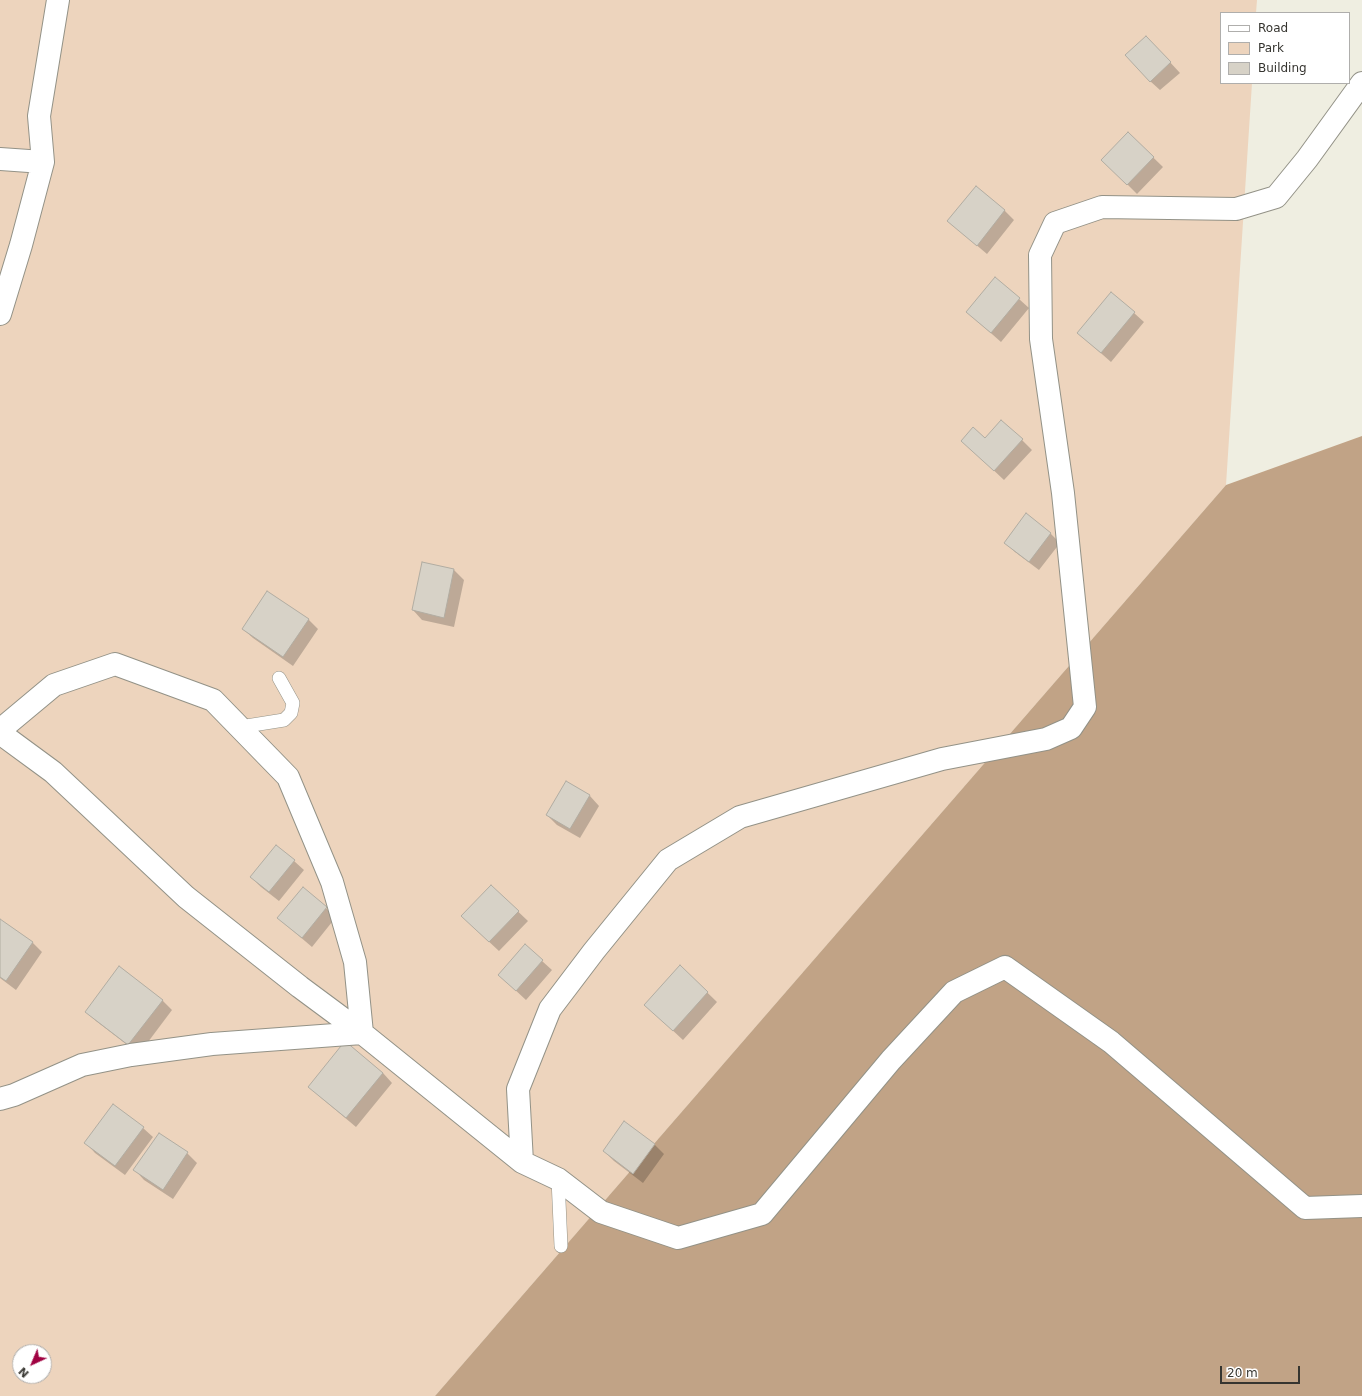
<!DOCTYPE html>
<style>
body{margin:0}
#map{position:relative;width:1362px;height:1396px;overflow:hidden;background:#efeee1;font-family:"DejaVu Sans",sans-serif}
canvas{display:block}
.legend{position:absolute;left:1220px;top:12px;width:130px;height:72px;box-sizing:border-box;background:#fff;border:1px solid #afaeac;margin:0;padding:5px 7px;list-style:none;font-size:12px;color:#363530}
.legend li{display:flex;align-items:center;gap:8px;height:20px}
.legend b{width:20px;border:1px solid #afaeac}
.north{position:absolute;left:12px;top:1344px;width:40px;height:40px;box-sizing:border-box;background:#fff;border:1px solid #afaeac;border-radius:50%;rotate:224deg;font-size:11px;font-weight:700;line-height:16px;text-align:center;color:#363530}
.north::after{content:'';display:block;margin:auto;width:14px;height:18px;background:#a00242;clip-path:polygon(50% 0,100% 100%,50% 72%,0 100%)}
.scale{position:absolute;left:1220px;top:1366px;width:80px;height:18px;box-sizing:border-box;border:2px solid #363530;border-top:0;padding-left:5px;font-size:12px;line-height:14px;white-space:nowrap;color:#363530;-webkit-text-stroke:3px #fff;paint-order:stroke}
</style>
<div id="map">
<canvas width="1362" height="1396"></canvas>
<ul class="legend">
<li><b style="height:5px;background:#fff"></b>Road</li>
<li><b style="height:11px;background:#edd4bd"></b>Park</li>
<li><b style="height:11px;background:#d7d2c7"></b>Building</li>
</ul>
<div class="north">N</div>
<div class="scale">20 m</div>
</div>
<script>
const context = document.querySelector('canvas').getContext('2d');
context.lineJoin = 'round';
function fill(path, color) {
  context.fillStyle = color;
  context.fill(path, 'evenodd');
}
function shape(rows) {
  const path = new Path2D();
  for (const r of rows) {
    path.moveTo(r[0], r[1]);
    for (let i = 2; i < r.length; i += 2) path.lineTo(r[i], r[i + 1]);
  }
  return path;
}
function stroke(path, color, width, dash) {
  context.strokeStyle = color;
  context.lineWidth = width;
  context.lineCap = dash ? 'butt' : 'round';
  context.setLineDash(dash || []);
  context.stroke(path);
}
fill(shape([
 [0,0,1257,0,1256,13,1221,13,1221,83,1252,83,1226,485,435,1396,0,1396],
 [20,1352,44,1352,44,1376,20,1376]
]), '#edd4bd');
fill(shape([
 [1362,436,1362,1396,435,1396,1226,485]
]), '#c1a386');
fill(shape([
 [1156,47,1180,73,1160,90,1150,81],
 [1128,133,1163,167,1137,194,1103,160],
 [976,187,1005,211,1014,220,987,254,948,221],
 [1019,299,1029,308,1001,342,967,312],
 [1134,313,1144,322,1111,362,1078,333],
 [985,439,1022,440,1032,450,1004,480,972,450],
 [1026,515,1051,534,1060,543,1039,570,1015,552,1005,542],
 [423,563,454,570,464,580,454,627,422,620,413,610],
 [308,619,318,629,293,666,253,638,243,629],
 [567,782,590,796,599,806,580,838,557,825,547,815],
 [294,861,304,870,279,901,261,887,251,877],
 [491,886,528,921,499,951,472,926],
 [303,888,336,917,312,947,278,918],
 [0,920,32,942,42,952,16,990,0,978],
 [542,961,552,970,526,1000,499,975],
 [680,966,717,1002,683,1040,655,1014],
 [120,967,163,1001,172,1010,139,1054,96,1021,86,1012],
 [345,1043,383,1073,392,1083,356,1127,319,1096,310,1087],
 [143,1128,153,1137,125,1175,95,1153,86,1143],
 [655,1145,664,1154,643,1183,614,1161,604,1151],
 [187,1153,197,1163,173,1199,144,1180,135,1170]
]), '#0003');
const building = shape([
 [1146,36,1171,62,1150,82,1125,55,1146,36],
 [1128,132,1154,157,1127,185,1101,160,1128,132],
 [976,186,1005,210,977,246,947,221,976,186],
 [995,277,1020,298,991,333,966,312,995,277],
 [1111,292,1135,312,1101,353,1077,333,1111,292],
 [1001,420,1023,439,994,471,961,441,973,427,985,438,1001,420],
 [1026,513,1051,533,1029,562,1004,543,1026,513],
 [422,562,454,569,444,618,412,610,422,562],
 [267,591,309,619,283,657,242,629,267,591],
 [566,781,590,795,570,829,546,815,566,781],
 [276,845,295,860,269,892,250,877,276,845],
 [491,885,519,911,489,942,461,916,491,885],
 [303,887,327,907,302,938,277,918,303,887],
 [0,919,33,942,6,981,0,977,0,919],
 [525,944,543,960,516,991,498,975,525,944],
 [680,965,708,992,673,1031,644,1005,680,965],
 [119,966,163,1000,128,1045,85,1012,119,966],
 [345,1041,383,1073,346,1118,308,1087,345,1041],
 [113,1104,144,1127,115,1166,84,1143,113,1104],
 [624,1121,655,1144,633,1174,603,1151,624,1121],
 [159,1133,188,1152,163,1190,133,1170,159,1133]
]);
fill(building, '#d7d2c7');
stroke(building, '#b2ada2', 1);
const service = shape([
 [240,727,284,720,291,713,293,703,279,678],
 [558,1179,561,1246]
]);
const minor = shape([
 [0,159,43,162],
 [0,314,21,245,43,162,39,116,58,0],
 [0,730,54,685,115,664,213,700,288,777,332,882,355,962,362,1033,212,1044,131,1055,82,1065,14,1095,0,1099],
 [0,733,53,772,186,897,300,987,362,1033,522,1162,558,1179,601,1212,678,1238,762,1214,891,1060,954,992,1005,967,1111,1042,1305,1208,1362,1206],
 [522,1162,518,1089,550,1009,594,951,668,860,740,817,942,759,1046,739,1071,728,1085,707,1063,493,1041,339,1040,255,1055,223,1102,207,1236,209,1276,197,1307,159,1362,83]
]);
stroke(service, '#939287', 14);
stroke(minor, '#939287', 24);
stroke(service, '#fff', 13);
stroke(minor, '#fff', 22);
</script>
